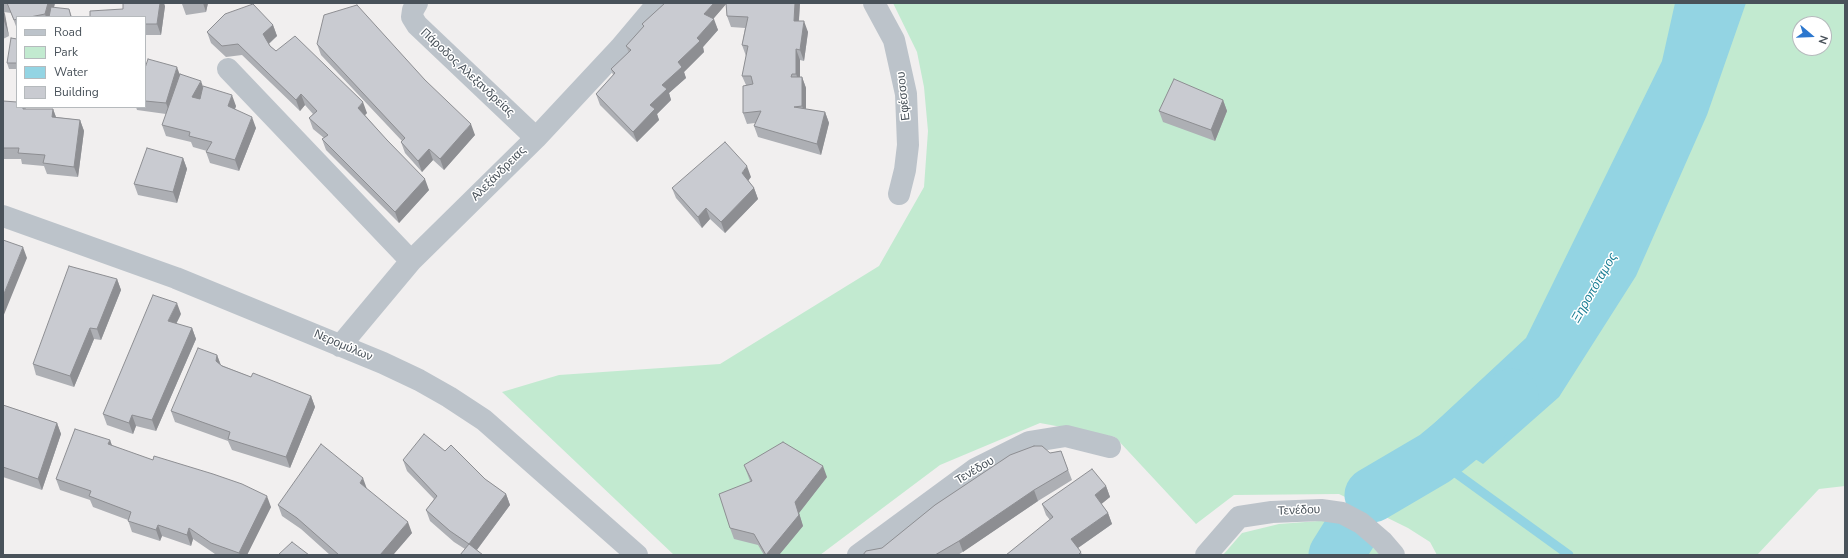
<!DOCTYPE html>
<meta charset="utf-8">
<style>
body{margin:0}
#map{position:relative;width:1848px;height:558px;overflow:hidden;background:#f1efef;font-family:"Nunito Sans",sans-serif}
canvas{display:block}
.frame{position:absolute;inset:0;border:4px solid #49525a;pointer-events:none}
.legend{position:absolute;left:16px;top:16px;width:130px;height:92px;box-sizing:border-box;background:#fff;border:1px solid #b6babd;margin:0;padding:5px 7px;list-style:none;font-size:12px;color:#49525a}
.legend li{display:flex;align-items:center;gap:8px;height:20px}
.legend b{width:20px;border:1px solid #b6babd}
.north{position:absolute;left:1792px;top:16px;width:40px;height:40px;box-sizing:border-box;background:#fff;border:1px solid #b6babd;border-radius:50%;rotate:109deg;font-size:11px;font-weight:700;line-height:16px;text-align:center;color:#49525a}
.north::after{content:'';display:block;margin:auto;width:14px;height:18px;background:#2c77ce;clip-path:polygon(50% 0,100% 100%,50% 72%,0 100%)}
</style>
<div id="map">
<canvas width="1848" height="558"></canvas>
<div class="frame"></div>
<ul class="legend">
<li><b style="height:5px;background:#bcc3ca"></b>Road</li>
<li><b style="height:11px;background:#c2ead0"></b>Park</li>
<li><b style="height:11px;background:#93d4e3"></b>Water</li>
<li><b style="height:11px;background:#c9cbd1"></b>Building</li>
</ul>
<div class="north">N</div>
</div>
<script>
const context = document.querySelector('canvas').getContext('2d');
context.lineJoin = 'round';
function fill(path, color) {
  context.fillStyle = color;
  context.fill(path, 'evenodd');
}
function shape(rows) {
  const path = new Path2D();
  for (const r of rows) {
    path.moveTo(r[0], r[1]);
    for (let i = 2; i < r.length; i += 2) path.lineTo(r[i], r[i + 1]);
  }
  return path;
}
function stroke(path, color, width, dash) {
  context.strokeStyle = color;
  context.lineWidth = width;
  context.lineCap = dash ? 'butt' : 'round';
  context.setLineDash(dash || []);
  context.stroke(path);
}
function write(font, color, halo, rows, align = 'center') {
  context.font = font + ' "Nunito Sans",sans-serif';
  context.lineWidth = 3;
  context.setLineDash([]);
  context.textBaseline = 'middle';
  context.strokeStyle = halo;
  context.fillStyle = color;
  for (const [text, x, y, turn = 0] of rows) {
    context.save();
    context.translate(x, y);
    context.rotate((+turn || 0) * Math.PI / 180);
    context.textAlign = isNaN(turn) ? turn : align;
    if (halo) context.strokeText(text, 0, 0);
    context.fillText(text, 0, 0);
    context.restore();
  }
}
fill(shape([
 [893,3,1845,3,1845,486,1819,489,1757,555,1437,555,1430,542,1408,528,1339,494,1234,495,1196,524,1115,437,1040,423,940,465,820,555,674,555,502,392,559,375,720,364,879,266,924,187,928,131,924,87,917,52],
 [1800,24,1824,24,1824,48,1800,48],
 [1332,520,1359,531,1380,555,1223,555,1242,533,1279,524]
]), '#c2ead0');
fill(shape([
 [1675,3,1746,3,1707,115,1636,276,1559,397,1483,464,1428,429,1526,338,1662,61]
]), '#93d4e3');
stroke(shape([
 [1435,458,1569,555]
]), '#93d4e3', 9);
stroke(shape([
 [1372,495,1435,458,1511,396],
 [1336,555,1351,531]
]), '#93d4e3', 55);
stroke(shape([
 [417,3,413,10,412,17,417,25,536,138],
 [874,3,894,40,906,94,908,145,905,170,899,194],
 [228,69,411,261],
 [3,216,176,278,383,363,419,380,449,397,484,420,637,555],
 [340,346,411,261,536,138,620,48,658,3],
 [858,555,975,469,1029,442,1066,436,1110,447],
 [1206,555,1239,517,1272,512,1321,510,1342,513,1361,523,1382,541,1394,555]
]), '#bcc3ca', 22);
fill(shape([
 [3,3,55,3,54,8,69,9,72,17,17,17,17,29,11,13,4,12,9,36,3,39],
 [183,3,208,3,206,12,186,15,182,4],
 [665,3,800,3,799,21,808,32,804,61,800,60,800,77,802,77,806,88,806,109,825,112,829,123,821,155,758,137,754,126,755,123,747,124,743,113,746,85,742,76,746,56,742,45,745,28,731,27,727,16,726,4,713,19,718,30,703,47,704,52,684,72,686,78,669,93,671,100,657,114,659,120,637,142,600,105,596,94,613,75,611,69,629,53,626,46,644,27,642,24],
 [165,6,161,35,145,35,145,17,123,9],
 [273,25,277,36,269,44,270,46,276,51,367,113,365,115,429,190,399,223,326,150,322,139,324,138,313,129,309,118,313,114,305,105,300,111,242,55,226,57,211,43,207,32],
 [17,39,17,69,9,69,7,63],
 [317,44,475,135,444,170,433,160,422,172,405,153,401,142,402,141,321,55],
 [145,68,180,74,236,106,235,109,256,128,239,171,210,163,206,152,207,151,193,147,191,142,166,136,162,125,166,114,137,110,136,107,145,107],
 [1223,100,1227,111,1215,141,1163,122,1159,111],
 [3,101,17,107,25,107,26,109,53,109,56,117,80,120,84,131,78,177,47,174,44,166,22,164,21,159,3,159],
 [183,158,187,169,177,203,138,195,134,184],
 [751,177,748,180,754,188,758,199,725,233,710,219,702,228,676,198,672,188],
 [117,279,121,290,101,340,94,339,74,387,36,375,33,364],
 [181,314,176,324,192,328,196,339,156,431,136,426,133,434,107,425,103,414],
 [217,355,221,365,251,377,311,396,315,407,290,468,232,450,228,441,175,422,171,411],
 [3,405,57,423,61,434,42,490,3,477],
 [110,440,112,446,271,507,247,555,217,555,215,554,193,539,191,546,162,536,160,541,132,532,128,520,93,507,90,500,60,490,56,479],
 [445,451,506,494,510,505,477,550,465,549,454,542,430,521,426,510,434,499,407,471,403,460],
 [1061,451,1072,480,1038,501,958,555,863,555,882,548,1050,453],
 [744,465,827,477,799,513,803,526,779,555,764,555,758,545,734,539,730,528,750,481],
 [1106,486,1110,497,1101,504,1108,513,1112,524,1078,548,1081,552,1082,555,1006,555,1050,520,1046,515,1042,504],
 [367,489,412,533,393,555,330,555,301,529,282,516,278,505]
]), '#adafb4');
fill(shape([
 [48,3,55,3,51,17,46,17,45,14],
 [160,3,164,3,165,6,161,35,157,24],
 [203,3,208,3,206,12],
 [714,3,727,3,708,25,704,14],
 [795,3,800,3,798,32,794,21],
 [3,8,5,14,9,36,4,21,3,16],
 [714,19,718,30,703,47,704,52,684,72,686,78,669,93,671,100,657,114,659,120,637,142,633,132,650,105,662,85,678,62,697,38],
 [804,21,808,32,804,61,800,50],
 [273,25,277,36,267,45,263,34],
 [796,49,800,60,800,85,796,74],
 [177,67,181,78,170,114,166,103],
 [802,77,806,88,806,116,802,106],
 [201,81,205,92,196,108,192,97],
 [301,94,305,105,300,111,296,100],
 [232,95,236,106,232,117,228,106],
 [1223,100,1227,111,1215,141,1211,130],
 [363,102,367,113,362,118,358,108],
 [53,109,57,120,52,117],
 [825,112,829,123,821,155,817,144],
 [252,117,256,128,239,171,235,160],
 [80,120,84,131,78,177,74,167],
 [471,124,475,135,444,170,440,159],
 [429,149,433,160,422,172,418,161],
 [183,158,187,169,177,203,173,192],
 [747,166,751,177,746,184,742,173],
 [425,179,429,190,399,223,395,212],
 [754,188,758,199,725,233,721,222],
 [706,208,710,219,702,228,698,217],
 [23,247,27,258,3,317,3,296],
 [117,279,121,290,101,340,97,329],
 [177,303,181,314,172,332,168,321],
 [90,328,94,339,74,387,70,376],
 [192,328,196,339,156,431,152,420],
 [217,355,221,366,216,361],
 [311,396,315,407,290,468,286,457],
 [132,415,136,426,133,434,129,423],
 [57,423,61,434,42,490,38,479],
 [110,440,114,451,108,444],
 [823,466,827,477,799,513,803,526,779,555,766,555,795,502],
 [363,478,367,489,360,483],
 [1106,486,1110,497,1099,506,1095,495],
 [1034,490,1038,501,963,552,959,541],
 [506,494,510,505,473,555,469,544],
 [267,496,271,507,247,555,240,555,239,553],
 [1108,513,1112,524,1075,550,1071,539],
 [408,522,412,533,393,555,380,555],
 [158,525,162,536,160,541,156,530],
 [189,528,193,539,191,546,187,535]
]), '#8d8e92');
const building = shape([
 [7,3,48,3,45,14,30,17,17,17,17,19,14,20,7,3],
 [123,3,160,3,157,24,145,24,145,17,90,17,90,11,123,9,123,3],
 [665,3,714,3,704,14,714,19,697,38,700,41,678,62,682,67,662,85,667,89,650,105,655,109,633,132,596,94,615,73,611,69,631,50,626,46,644,26,642,24,665,3],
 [726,3,795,3,794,21,804,21,800,50,796,49,796,74,792,74,791,77,802,77,802,106,794,107,825,112,817,144,754,126,761,111,743,113,743,86,753,84,751,76,742,76,748,46,742,45,748,17,727,16,726,3],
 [253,4,273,25,263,34,270,46,276,51,295,36,363,102,358,108,387,140,425,179,395,212,322,139,328,135,309,118,317,111,301,94,296,100,238,44,222,46,207,32,225,14,253,4],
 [357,5,425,80,471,124,440,159,429,149,418,161,401,142,405,138,317,44,324,15,357,5],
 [51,7,69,9,71,17,49,17,51,7],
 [11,38,17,39,17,63,7,63,11,38],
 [148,59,177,67,166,103,145,101,145,68,148,59],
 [180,74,201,81,192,97,200,99,203,86,232,95,228,106,252,117,235,160,206,152,212,142,189,136,190,132,162,125,180,74],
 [1174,79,1223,100,1211,130,1159,111,1174,79],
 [3,101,17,102,17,107,23,107,23,109,53,109,52,117,80,120,74,167,43,163,45,155,18,153,19,148,3,148,3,101],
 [725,142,747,166,742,173,754,188,721,222,706,208,698,217,672,188,725,142],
 [147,148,183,158,173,192,134,184,147,148],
 [3,240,23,247,3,296,3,240],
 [69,266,117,279,97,329,90,328,70,376,33,364,69,266],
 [153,295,177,303,168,321,192,328,152,420,132,415,129,423,103,414,153,295],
 [198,348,217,355,216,361,222,366,251,377,253,373,311,396,286,457,228,439,230,432,171,411,198,348],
 [3,405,57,423,38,479,3,467,3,405],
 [75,429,110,440,108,444,153,460,154,456,213,474,242,484,267,496,239,553,211,543,189,528,187,535,158,525,156,530,128,521,131,512,89,496,91,491,56,479,75,429],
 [424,434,445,451,451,445,485,479,506,494,469,544,450,531,426,510,437,496,403,460,424,434],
 [783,442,823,466,795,502,799,515,766,555,754,534,730,528,719,494,752,481,744,465,783,442],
 [321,444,363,478,360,483,408,522,380,555,339,555,297,518,278,505,321,444],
 [1034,446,1042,446,1050,453,1061,451,1068,470,1034,490,959,541,935,555,863,555,866,551,882,548,935,505,1010,455,1034,446],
 [1092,469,1106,486,1095,495,1108,513,1071,539,1081,552,1078,555,1006,555,1053,517,1042,504,1092,469],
 [292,542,309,555,278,555,292,542],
 [469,544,483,555,460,555,469,544]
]);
fill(building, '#c9cbd1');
stroke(building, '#8d8e92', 1);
write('12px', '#49525a', '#fff', [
 ["Πάροδος Αλεξανδρείας",467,73,43],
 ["Εφέσσου",904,96,-96],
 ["Αλεξάνδρειας",499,174,-45],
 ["Νερομύλων",343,346,23],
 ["Τενέδου",975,471,-31],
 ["Τενέδου",1299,511,-2]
]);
write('italic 13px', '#1a7e94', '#fff', [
 ["Ξηροπόταμος",1595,288,-60]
]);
</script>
